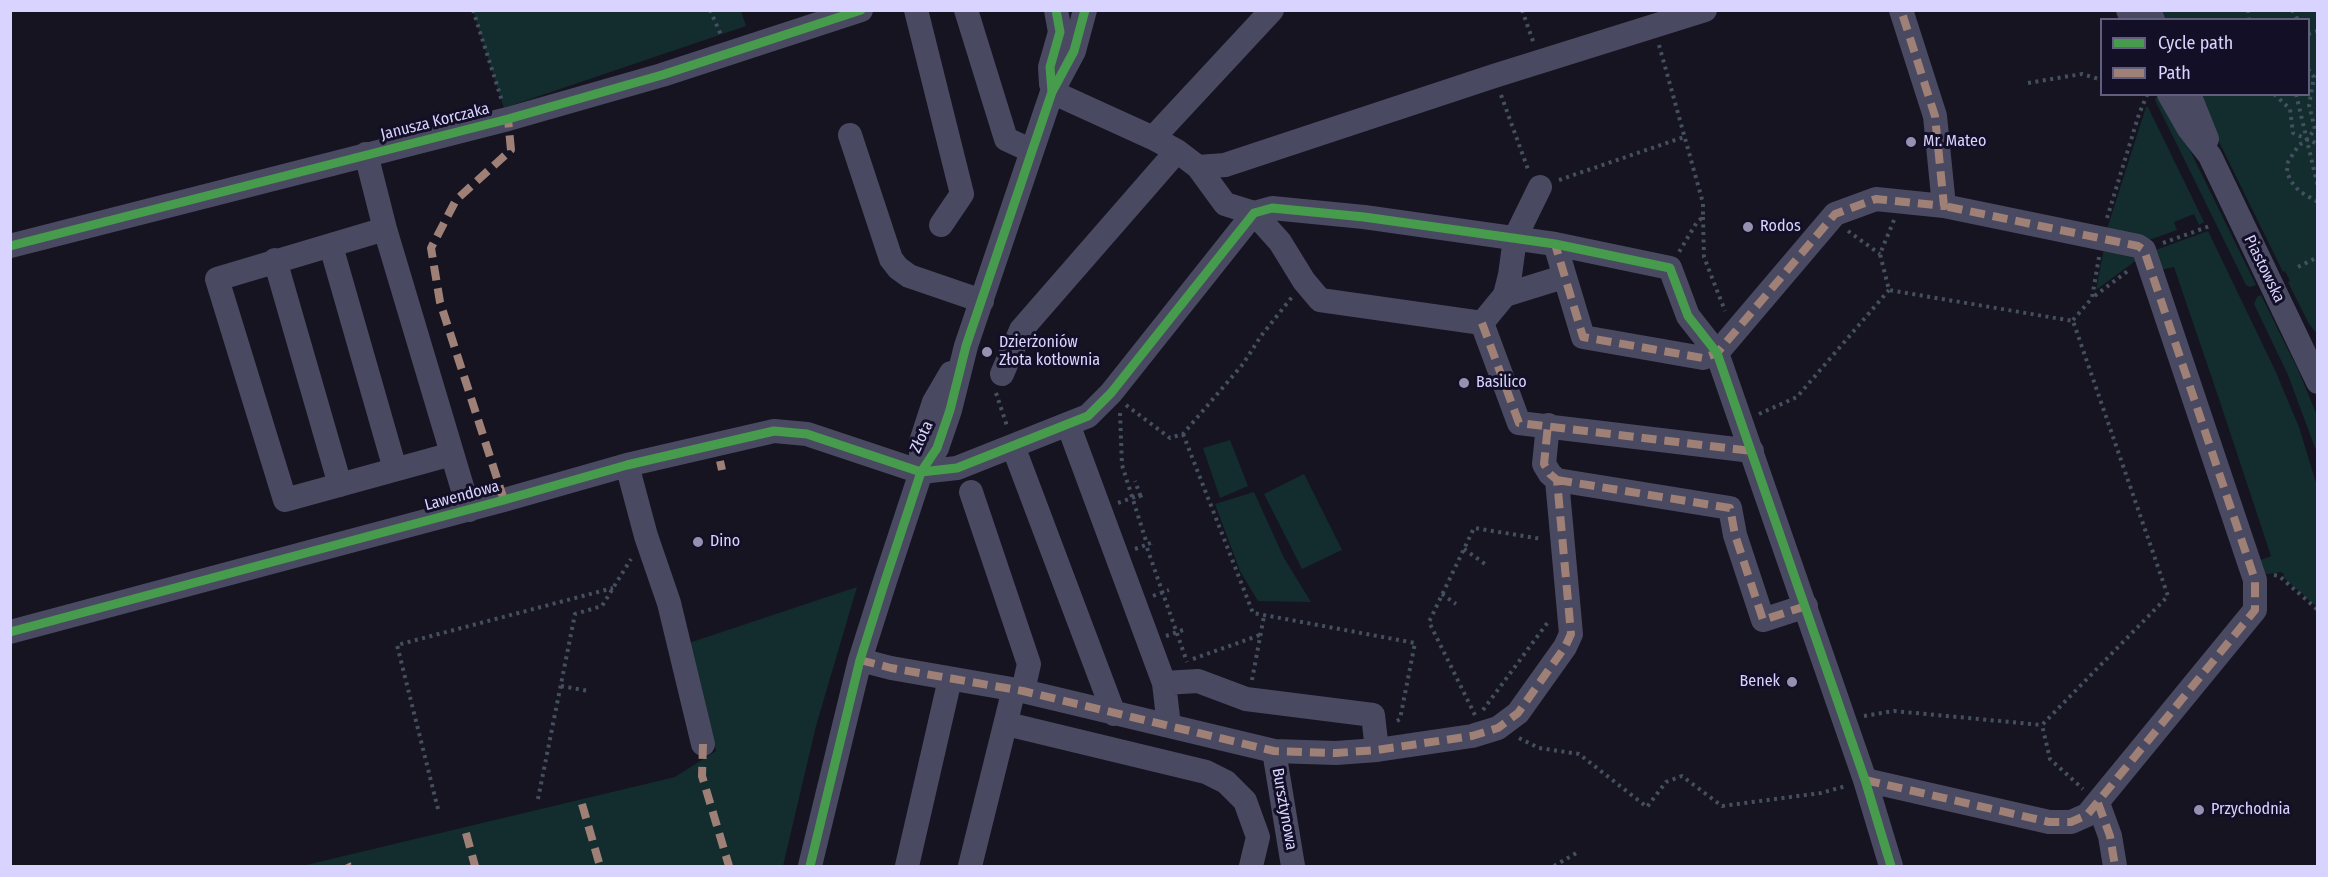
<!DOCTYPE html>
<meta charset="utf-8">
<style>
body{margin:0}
#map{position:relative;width:2328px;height:877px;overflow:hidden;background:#161421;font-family:"Fira Sans Condensed",sans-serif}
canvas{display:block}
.frame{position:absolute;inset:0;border:12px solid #d9d4ff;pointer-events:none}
.legend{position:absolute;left:2100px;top:18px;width:210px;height:78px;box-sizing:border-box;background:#130f26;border:2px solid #625e7d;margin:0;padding:8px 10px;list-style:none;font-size:18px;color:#d9d4ff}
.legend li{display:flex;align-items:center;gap:12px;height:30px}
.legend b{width:30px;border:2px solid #625e7d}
</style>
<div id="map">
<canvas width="2328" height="877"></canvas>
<div class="frame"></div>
<ul class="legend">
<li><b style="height:8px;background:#469c4c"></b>Cycle path</li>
<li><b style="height:8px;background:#9e8076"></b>Path</li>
</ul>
</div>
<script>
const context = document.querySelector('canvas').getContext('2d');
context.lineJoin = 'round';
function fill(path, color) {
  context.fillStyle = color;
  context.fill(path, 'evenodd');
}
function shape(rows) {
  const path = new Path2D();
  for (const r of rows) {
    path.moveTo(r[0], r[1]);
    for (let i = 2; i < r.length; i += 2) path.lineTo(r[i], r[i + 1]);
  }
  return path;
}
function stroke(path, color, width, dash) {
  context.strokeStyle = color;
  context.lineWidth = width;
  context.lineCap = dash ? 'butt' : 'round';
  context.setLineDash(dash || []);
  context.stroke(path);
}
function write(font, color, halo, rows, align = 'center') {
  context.font = font + ' "Fira Sans Condensed",sans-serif';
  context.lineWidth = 6;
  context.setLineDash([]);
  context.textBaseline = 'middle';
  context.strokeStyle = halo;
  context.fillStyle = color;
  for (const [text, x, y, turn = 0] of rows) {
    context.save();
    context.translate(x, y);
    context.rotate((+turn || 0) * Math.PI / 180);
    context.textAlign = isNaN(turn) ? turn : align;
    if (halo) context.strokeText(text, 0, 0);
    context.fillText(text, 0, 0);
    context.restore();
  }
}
fill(shape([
 [473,11,741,11,746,26,504,108],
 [2155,11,2317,11,2317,334,2309,324,2288,282,2290,281,2285,271,2283,272,2196,95,2308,94,2308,20,2159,19],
 [2163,95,2256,285,2250,287,2246,285,2155,100,2157,96],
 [2146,107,2148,107,2204,222,2199,225,2194,214,2174,222,2177,230,2152,239,2144,240,2106,232],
 [2208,231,2275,370,2299,427,2317,486,2317,607,2283,577,2284,574,2281,572,2262,575,2258,561,2271,556,2218,396,2174,267,2160,270,2153,251],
 [2104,248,2131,251,2138,259,2096,290],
 [2261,295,2300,374,2316,413,2317,453,2288,375,2254,304,2257,297],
 [1230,440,1248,486,1220,498,1203,448],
 [1304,474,1342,550,1302,569,1264,494],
 [1254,492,1284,558,1311,602,1258,601,1240,571,1215,504],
 [857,587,816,726,783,866,302,866,675,777,716,751,686,644]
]), '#132c2d');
stroke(shape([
 [473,10,502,101],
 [710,10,721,35],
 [1522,10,1534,44],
 [2248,10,2249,20],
 [2292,10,2298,20],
 [2308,34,2318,31],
 [2308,39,2308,52],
 [1659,45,1703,203,1703,217,1697,222,1679,252],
 [2308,69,2314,77,2309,105,2315,129,2307,140,2299,145,2293,154,2288,162,2287,171,2290,180,2299,191,2318,202],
 [2028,83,2082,74,2102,80],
 [2274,94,2290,109,2293,133,2318,144],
 [2296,94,2318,187],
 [1501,95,1529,172],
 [1559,180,1684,137],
 [1703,217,1704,257,1725,311],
 [2107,218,2139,114,2147,95,2145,94],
 [1894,220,1880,254,1889,290,2073,321,2168,596,2042,725,2050,759,2083,789],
 [1848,231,1880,254],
 [2163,243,2210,226],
 [2099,257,2092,298,2129,270],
 [2298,267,2318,257],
 [2073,320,2092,298],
 [996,393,1007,426],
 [1126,405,1170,438,1183,434,1243,364,1261,336,1292,297],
 [1120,413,1122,465,1147,544],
 [1759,414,1797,397,1889,290],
 [1183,434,1253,613,1415,643,1400,719,1394,723],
 [1140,495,1143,501],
 [1118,503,1140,495,1135,481],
 [1148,544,1153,542,1154,544],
 [1135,549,1146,545,1187,662],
 [1464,549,1485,564],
 [2274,575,2279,576,2318,610],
 [1442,594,1456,604],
 [1153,596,1169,590],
 [1166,636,1183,630],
 [1193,659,1260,635],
 [1252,680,1264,616],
 [561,686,589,691],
 [1483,710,1548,622],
 [1475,715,1429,622,1474,528,1542,539],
 [1864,716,1894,711,2042,725],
 [1519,738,1539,748,1579,754,1647,807,1666,782,1682,776,1722,806,1821,793,1846,786],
 [538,799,575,614,602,606,631,559],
 [438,809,397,645,613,588],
 [1554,866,1578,852]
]), '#44505f', 4, [3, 4.5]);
stroke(shape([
 [916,10,962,194,941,225],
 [966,10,1006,139,1032,151],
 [2128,10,2132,20],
 [2149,10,2153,20],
 [1051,84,1050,67,1060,32,1056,10],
 [1052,92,1153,138,1177,151,1198,167,1225,204,1254,213,1280,242,1304,281,1320,300,1482,323,1505,295,1563,277],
 [2169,94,2189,129,2210,156,2318,382],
 [2189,94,2207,139],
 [850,135,891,259,898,268,909,276,982,301],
 [1153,138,1272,10],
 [366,154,385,229,469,510],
 [1198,167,1225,165,1494,76,1705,10],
 [385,229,217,279,285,500,452,454],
 [1555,244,1583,337,1703,358,1717,353,1835,214,1876,199,1944,206,1935,116,1901,10],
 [10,246,508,119,662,75,861,10],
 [331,246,395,469],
 [275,260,340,485],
 [1505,295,1510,275,1515,238,1540,187],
 [1482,323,1519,423,1752,451],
 [1002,374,1021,330,1177,151],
 [1068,424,1164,683,1169,726],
 [1013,446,1114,714],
 [627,465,646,536,669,603,703,744],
 [921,472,921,442,934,402,951,373],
 [1557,480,1730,508,1735,535,1763,620,1806,606],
 [971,492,1029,664,1023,691],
 [10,632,504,500,627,465,774,431,807,434,921,472,957,468,1088,416,1111,393,1254,213,1272,208,1364,217,1555,244,1670,268,1688,316,1717,353,1865,780,1891,866],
 [860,660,891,668,1023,691,1274,751,1336,753,1377,750,1472,736,1498,728,1518,713,1565,647,1571,634,1557,480,1550,474,1544,464,1548,425],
 [1164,683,1198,681,1246,699,1373,715,1377,750],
 [1007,724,1206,772,1226,782,1245,801,1258,837,1251,866],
 [1274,751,1293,866],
 [1865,780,2049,822,2071,822,2087,815,2255,610,2255,580,2144,250,2138,246,1944,206],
 [2098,803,2110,836,2115,866],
 [810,866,860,660,885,581,921,472,937,448,950,410,966,346,1032,151,1052,92,1074,51,1085,10],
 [907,866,950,679],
 [970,866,1014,689]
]), '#4a4962', 24);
stroke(shape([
 [1559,245,1555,244,1583,337,1703,358,1717,353,1835,214,1876,199,1944,206,1935,116,1901,10],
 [1482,323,1519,423,1752,451],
 [720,461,722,470],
 [1557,480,1730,508,1735,535,1763,620,1806,606],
 [504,500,440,302,431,248,456,200,511,150,508,119],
 [860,660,891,668,1023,691,1274,751,1336,753,1377,750,1472,736,1498,728,1518,713,1565,647,1571,634,1557,480,1550,474,1544,464,1548,425],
 [703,744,702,776,729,866],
 [1865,780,2049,822,2071,822,2087,815,2255,610,2255,580,2144,250,2138,246,1944,206],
 [2098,803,2110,836,2115,866],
 [582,804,600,866],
 [466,833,475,866],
 [347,864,348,866]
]), '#9e8076', 8, [15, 8]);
stroke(shape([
 [1052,92,1050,67,1060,32,1056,10],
 [10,246,508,119,662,75,861,10],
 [10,632,504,500,627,465,774,431,807,434,921,472,957,468,1088,416,1111,393,1254,213,1272,208,1364,217,1555,244,1670,268,1688,316,1717,353,1865,780,1891,866],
 [810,866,860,660,885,581,921,472,937,448,950,410,966,346,1032,151,1052,92,1074,51,1085,10]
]), '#469c4c', 9);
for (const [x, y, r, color] of [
 [1911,142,6,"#9591b1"],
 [1748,227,6,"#9591b1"],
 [987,352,6,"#9591b1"],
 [1464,383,6,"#9591b1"],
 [698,542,6,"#9591b1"],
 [1792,682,6,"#9591b1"],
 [2199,810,6,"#9591b1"]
]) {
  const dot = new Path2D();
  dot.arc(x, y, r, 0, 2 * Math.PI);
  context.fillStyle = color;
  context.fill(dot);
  stroke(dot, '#130f26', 2);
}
write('16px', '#d9d4ff', '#130f26', [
 ["Janusza Korczaka",435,122,-14],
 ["Piastowska",2264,269,64],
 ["Złota",922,437,-65],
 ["Lawendowa",462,496,-15],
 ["Bursztynowa",1284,809,80]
]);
write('16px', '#d9d4ff', '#130f26', [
 ["Mr. Mateo",1923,142],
 ["Rodos",1760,227],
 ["Dzierżoniów",999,343],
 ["Złota kotłownia",999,361],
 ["Basilico",1476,383],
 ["Dino",710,542],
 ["Benek",1780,682,"right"],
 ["Przychodnia",2211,810]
], 'left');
</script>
